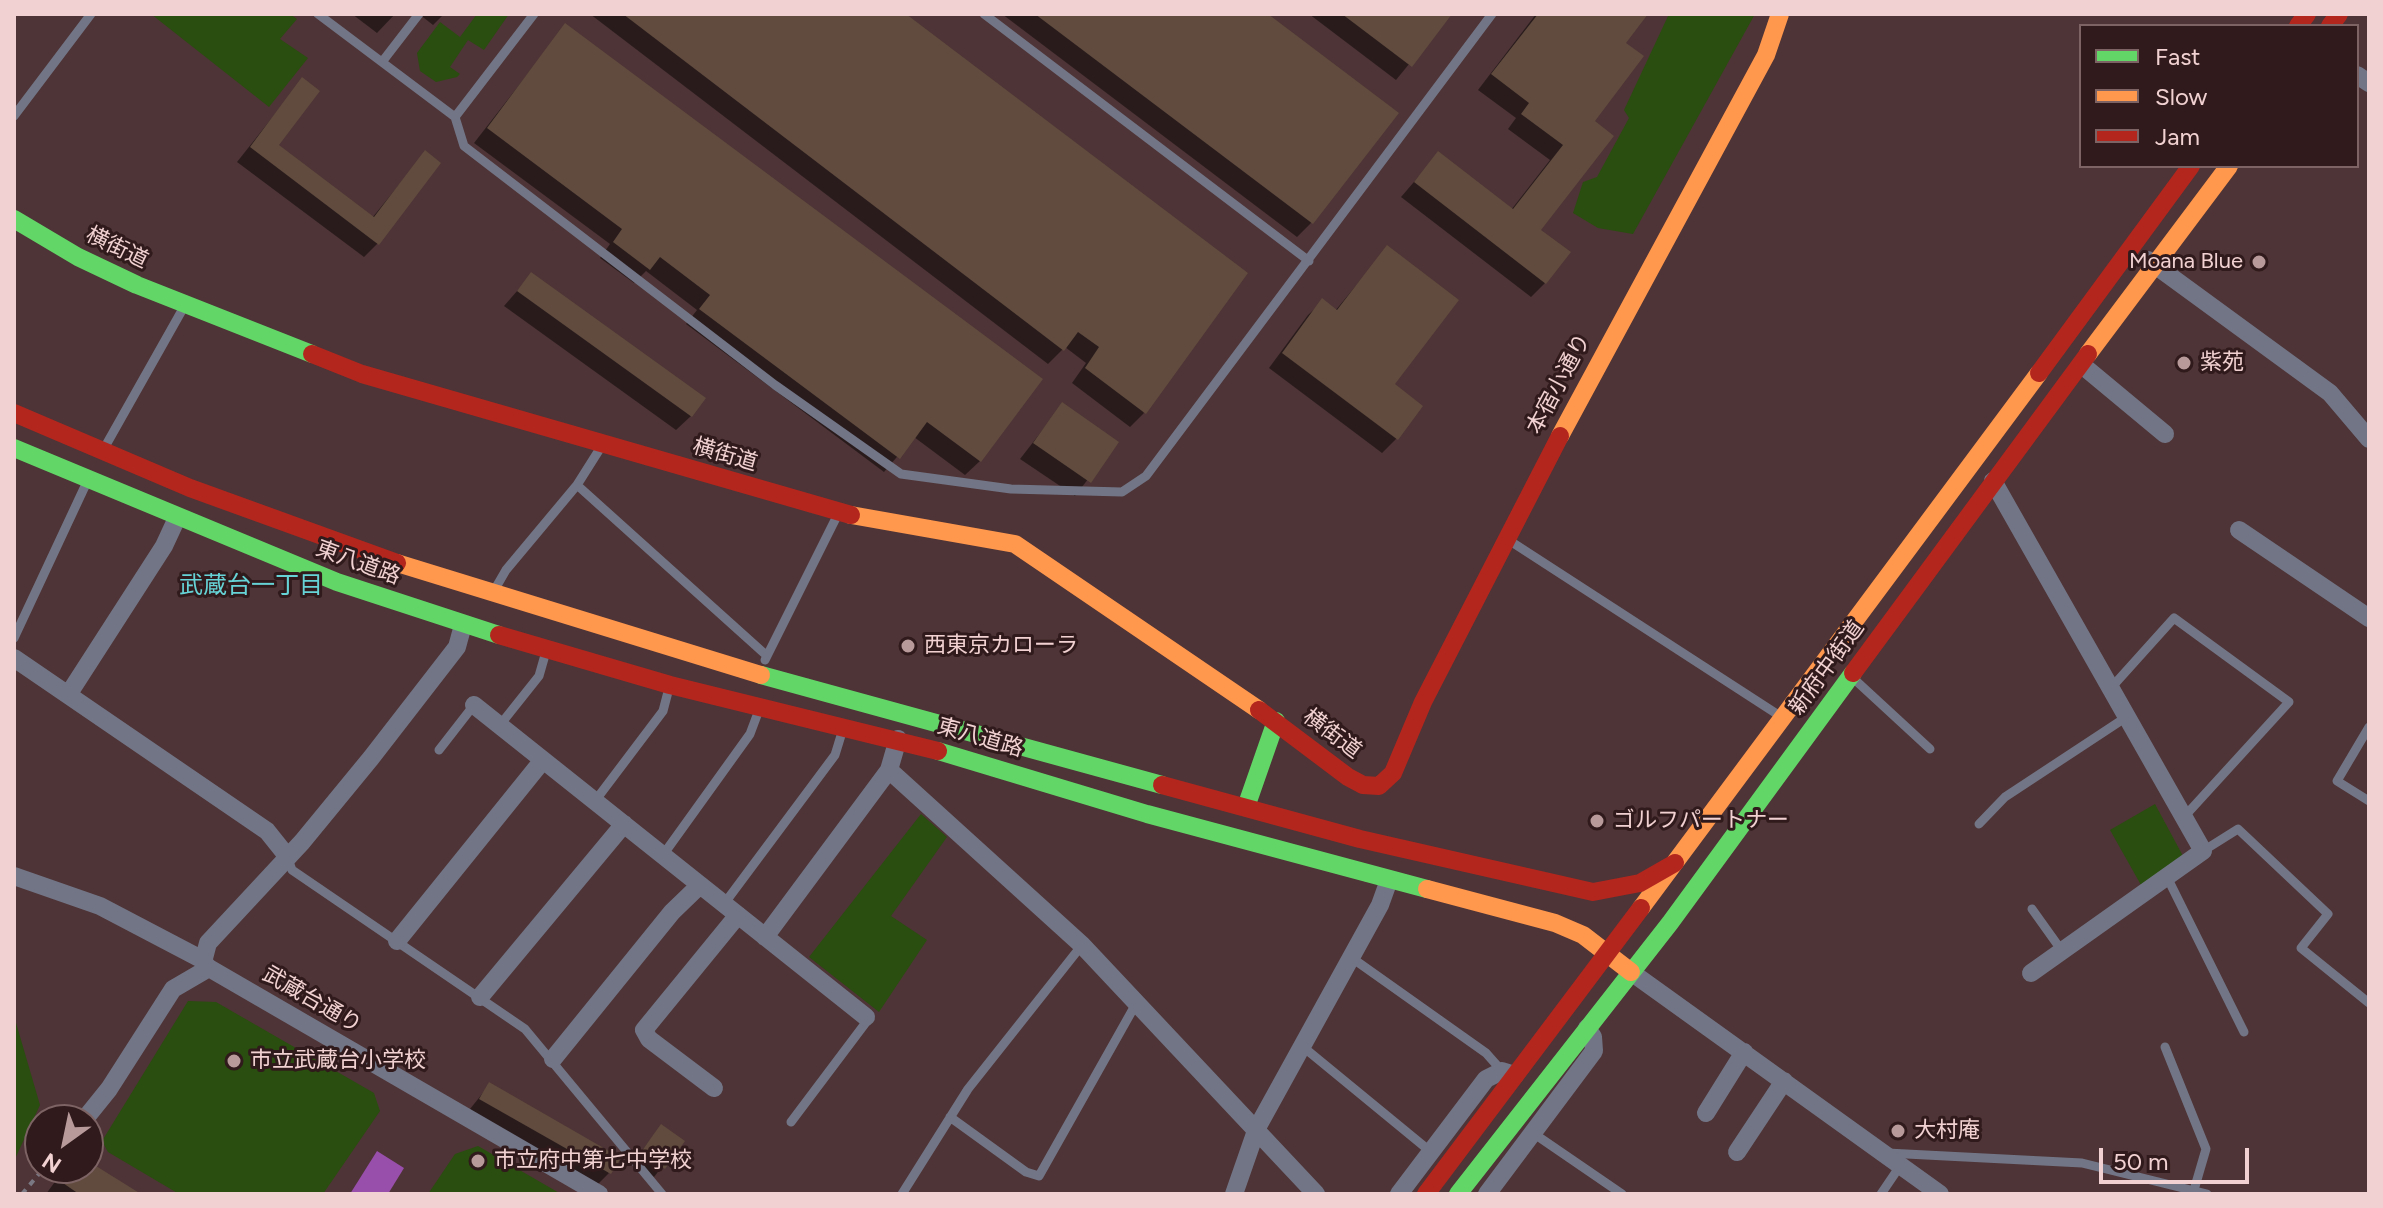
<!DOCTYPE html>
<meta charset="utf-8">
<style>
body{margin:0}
#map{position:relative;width:2383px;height:1208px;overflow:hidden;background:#4e3436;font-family:Figtree,sans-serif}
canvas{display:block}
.frame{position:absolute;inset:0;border:16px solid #f1d1d1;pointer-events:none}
.legend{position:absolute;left:2079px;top:24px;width:280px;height:144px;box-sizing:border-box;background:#301a1b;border:2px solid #7d6364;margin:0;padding:10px 14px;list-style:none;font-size:24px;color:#f1d1d1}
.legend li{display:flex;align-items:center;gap:16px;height:40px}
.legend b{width:40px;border:2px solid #7d6364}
.north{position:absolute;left:24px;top:1104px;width:80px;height:80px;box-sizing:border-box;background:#301a1b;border:2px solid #7d6364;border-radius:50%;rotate:213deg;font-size:22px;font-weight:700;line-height:32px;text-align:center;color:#f1d1d1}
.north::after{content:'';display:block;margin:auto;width:28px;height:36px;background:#b89a9b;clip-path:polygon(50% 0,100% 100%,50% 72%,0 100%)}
.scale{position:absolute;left:2099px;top:1148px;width:150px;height:36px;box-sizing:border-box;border:4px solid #f1d1d1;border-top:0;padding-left:10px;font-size:24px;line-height:28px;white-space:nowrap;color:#f1d1d1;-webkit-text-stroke:6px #301a1b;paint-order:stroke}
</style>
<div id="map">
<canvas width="2383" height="1208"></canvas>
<div class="frame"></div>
<ul class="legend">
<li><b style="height:10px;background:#63d668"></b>Fast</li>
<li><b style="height:10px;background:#ff974d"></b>Slow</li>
<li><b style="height:10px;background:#b3261e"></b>Jam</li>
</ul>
<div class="north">N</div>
<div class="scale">50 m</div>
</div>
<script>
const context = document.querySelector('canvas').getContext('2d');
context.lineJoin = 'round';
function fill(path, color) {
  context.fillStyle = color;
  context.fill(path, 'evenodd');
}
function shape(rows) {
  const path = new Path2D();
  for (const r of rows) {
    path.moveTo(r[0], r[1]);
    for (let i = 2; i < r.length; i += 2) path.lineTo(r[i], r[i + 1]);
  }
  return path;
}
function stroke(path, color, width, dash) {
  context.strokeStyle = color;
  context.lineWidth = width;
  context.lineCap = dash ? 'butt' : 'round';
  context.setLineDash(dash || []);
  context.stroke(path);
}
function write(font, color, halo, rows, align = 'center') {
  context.font = font + ' Figtree,"Noto Sans JP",sans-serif';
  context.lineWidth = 6;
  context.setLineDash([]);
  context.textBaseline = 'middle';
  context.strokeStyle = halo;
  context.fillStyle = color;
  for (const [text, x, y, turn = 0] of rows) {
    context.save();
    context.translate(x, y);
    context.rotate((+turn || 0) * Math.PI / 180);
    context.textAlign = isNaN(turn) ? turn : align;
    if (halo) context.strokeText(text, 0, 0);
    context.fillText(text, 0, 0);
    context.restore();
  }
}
fill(shape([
 [151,14,290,14,297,19,280,39,308,58,269,107],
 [477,14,509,14,484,50,468,40,450,67,460,74,457,77,436,82,420,71,417,53,440,22,460,37],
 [1669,14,1755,14,1633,234,1598,228,1573,213,1583,182,1597,177,1629,118,1624,110],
 [2155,804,2183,856,2141,885,2110,830],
 [921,814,947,837,891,916,927,940,879,1012,809,957],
 [188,1001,216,1002,374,1093,380,1111,323,1194,179,1194,108,1152,102,1141],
 [14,1016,40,1105,14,1161],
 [478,1146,561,1194,428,1194,455,1154]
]), '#294e0f');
fill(shape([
 [377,1151,404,1168,388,1194,350,1194]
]), '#984fac');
fill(shape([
 [352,14,395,14,377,33],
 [419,14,444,14,433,25],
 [590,14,903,14,1144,413,1130,427,1072,383,1086,363,1065,347,1048,364],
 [1002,14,1265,14,1311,223,1297,237],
 [1309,14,1450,14,1396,80],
 [1536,14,1646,14,1624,43,1592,122,1538,230,1545,283,1531,297,1401,197,1438,154,1511,210,1550,160,1508,129,1516,118,1478,90],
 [565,26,980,461,965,475,914,437,884,472,686,324,697,310,646,271,634,283,600,258,610,244,474,143],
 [302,80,276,145,372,218,425,153,378,243,364,257,237,162],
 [1387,248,1396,439,1382,453,1269,368,1308,315,1323,301,1335,311],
 [531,275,691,416,676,430,504,306],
 [1062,405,1116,443,1075,496,1020,459],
 [490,1084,609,1173,595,1187,466,1114],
 [661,1126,682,1141,654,1177,633,1162],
 [88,1163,137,1194,46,1194,65,1168,88,1168]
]), '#0007');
fill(shape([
 [623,14,906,14,1248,273,1146,414,1085,368,1099,347,1078,332,1064,351],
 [1035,14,1268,14,1399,113,1313,224],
 [1342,14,1452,14,1412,67],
 [1538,14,1648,14,1626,43,1644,56,1595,121,1614,136,1541,230,1571,252,1546,284,1414,182,1438,151,1513,209,1563,145,1521,114,1529,103,1491,74],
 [565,23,1043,379,981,462,927,422,900,459,699,309,710,295,660,257,650,270,613,242,622,229,487,128],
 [302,77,320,91,279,145,374,217,425,150,441,163,379,245,250,147],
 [1387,245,1459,300,1395,384,1423,406,1398,440,1282,353,1322,298,1337,310],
 [531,272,706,398,692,417,517,291],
 [1062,402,1119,442,1091,483,1033,443],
 [489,1082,621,1158,611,1174,479,1099],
 [661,1124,685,1141,665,1169,641,1152],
 [88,1161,141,1194,79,1194,60,1181,68,1168,88,1168]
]), '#604b3e');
stroke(shape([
 [22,1194,44,1168]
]), '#7a7883', 4, [6, 6]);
stroke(shape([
 [318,14,455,117,464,146,775,385,901,474,1011,489,1122,492,1146,476,1492,14],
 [984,14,1309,261],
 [382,62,419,14],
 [14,116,91,14],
 [455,117,534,14],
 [106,445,185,305],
 [577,485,766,655],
 [1507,539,1780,716],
 [495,589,506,570,577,485,601,447],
 [14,638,86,484],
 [765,660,837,516],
 [1853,678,1930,749],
 [2111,688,2174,618,2289,702,2184,817],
 [500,725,539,676,545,655],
 [2369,727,2337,781,2369,801],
 [439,750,474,705],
 [595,801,663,711,669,688],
 [1979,824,2005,797,2128,716],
 [2203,851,2238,829,2328,914,2301,948,2369,1003],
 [663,855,750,734,759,710],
 [288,859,292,870,525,1029,662,1194],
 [2167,877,2244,1032],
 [724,904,835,755,843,729],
 [2032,909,2062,951],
 [1352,958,1486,1053,1502,1071],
 [1302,1046,1431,1152],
 [2165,1047,2206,1149,2194,1190],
 [950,1117,1026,1172,1039,1176,1137,1002],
 [791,1122,867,1021,866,1017],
 [1533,1133,1622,1194],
 [1887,1153,2082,1163,2207,1194],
 [902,1194,968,1089,1082,945],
 [1881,1194,1900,1166]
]), '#727586', 9);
stroke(shape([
 [2357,75,2369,83],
 [2148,260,2330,393,2369,439],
 [2082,365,2165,434],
 [1993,481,2203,851,2031,973],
 [2239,530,2369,618],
 [14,658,267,831,287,856],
 [68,695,164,546,177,518],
 [474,705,866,1017],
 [898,739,889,770,1082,945,1316,1194],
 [14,876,100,906,203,960],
 [765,937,889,770],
 [397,941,543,760],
 [209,968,599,1194],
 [209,968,203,962,208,943,302,842,371,758,457,647,463,625],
 [1631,972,1940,1194],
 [480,997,624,824],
 [553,1059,672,912,700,885],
 [714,1088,649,1039,644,1030,738,915],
 [1706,1113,1744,1052],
 [84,1120,109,1089,173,989,209,968],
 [1737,1152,1784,1081],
 [1234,1194,1257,1128,1380,905,1389,880],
 [1399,1194,1486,1079,1502,1071,1515,1075],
 [1487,1194,1594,1051,1593,1037,1587,1028]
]), '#727586', 18);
stroke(shape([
 [14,219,78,257,137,285,312,354],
 [14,448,337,582,499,635],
 [761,675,1162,785],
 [938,751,1147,814,1427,889],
 [1246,807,1276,721],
 [1458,1194,1670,923,1853,673]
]), '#63d668', 18);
stroke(shape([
 [2088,354,2229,166],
 [1560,436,1766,55,1780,14],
 [851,515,1015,544,1259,710],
 [397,563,761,675],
 [1427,889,1555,923,1583,935,1631,972],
 [1641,908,2039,373]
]), '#ff974d', 18);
stroke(shape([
 [2298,26,2307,14],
 [2330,26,2339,14],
 [312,354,362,374,851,515],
 [2039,373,2191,166],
 [14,413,190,488,397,563],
 [499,635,670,685,938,751],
 [1853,673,2088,354],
 [1259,710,1348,777,1363,785,1379,786,1393,773,1423,702,1560,436],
 [1162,785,1360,839,1593,892,1640,883,1675,863],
 [1426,1194,1641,908]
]), '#b3261e', 18);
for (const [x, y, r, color] of [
 [2259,262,8,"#b89a9b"],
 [2184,363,8,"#b89a9b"],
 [908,646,8,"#b89a9b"],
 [1597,821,8,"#b89a9b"],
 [234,1061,8,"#b89a9b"],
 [1898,1131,8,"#b89a9b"],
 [478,1161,8,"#b89a9b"]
]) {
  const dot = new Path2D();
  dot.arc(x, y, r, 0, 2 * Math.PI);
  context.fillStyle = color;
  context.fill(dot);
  stroke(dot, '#301a1b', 3);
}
write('22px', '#f1d1d1', '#301a1b', [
 ["横街道",117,248,26],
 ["本宿小通り",1559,384,-62],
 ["横街道",725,455,16],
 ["東八道路",358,563,20],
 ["新府中街道",1827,668,-54],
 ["横街道",1332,734,37],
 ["東八道路",980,738,16],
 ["武蔵台通り",312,1000,30]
]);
write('22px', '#f1d1d1', '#301a1b', [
 ["Moana Blue",2243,262,"right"],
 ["紫苑",2200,363],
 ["西東京カローラ",924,646],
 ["ゴルフパートナー",1613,821],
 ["市立武蔵台小学校",250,1061],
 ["大村庵",1914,1131],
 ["市立府中第七中学校",494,1161]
], 'left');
write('24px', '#66d3d6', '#301a1b', [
 ["武蔵台一丁目",251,586]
]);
</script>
